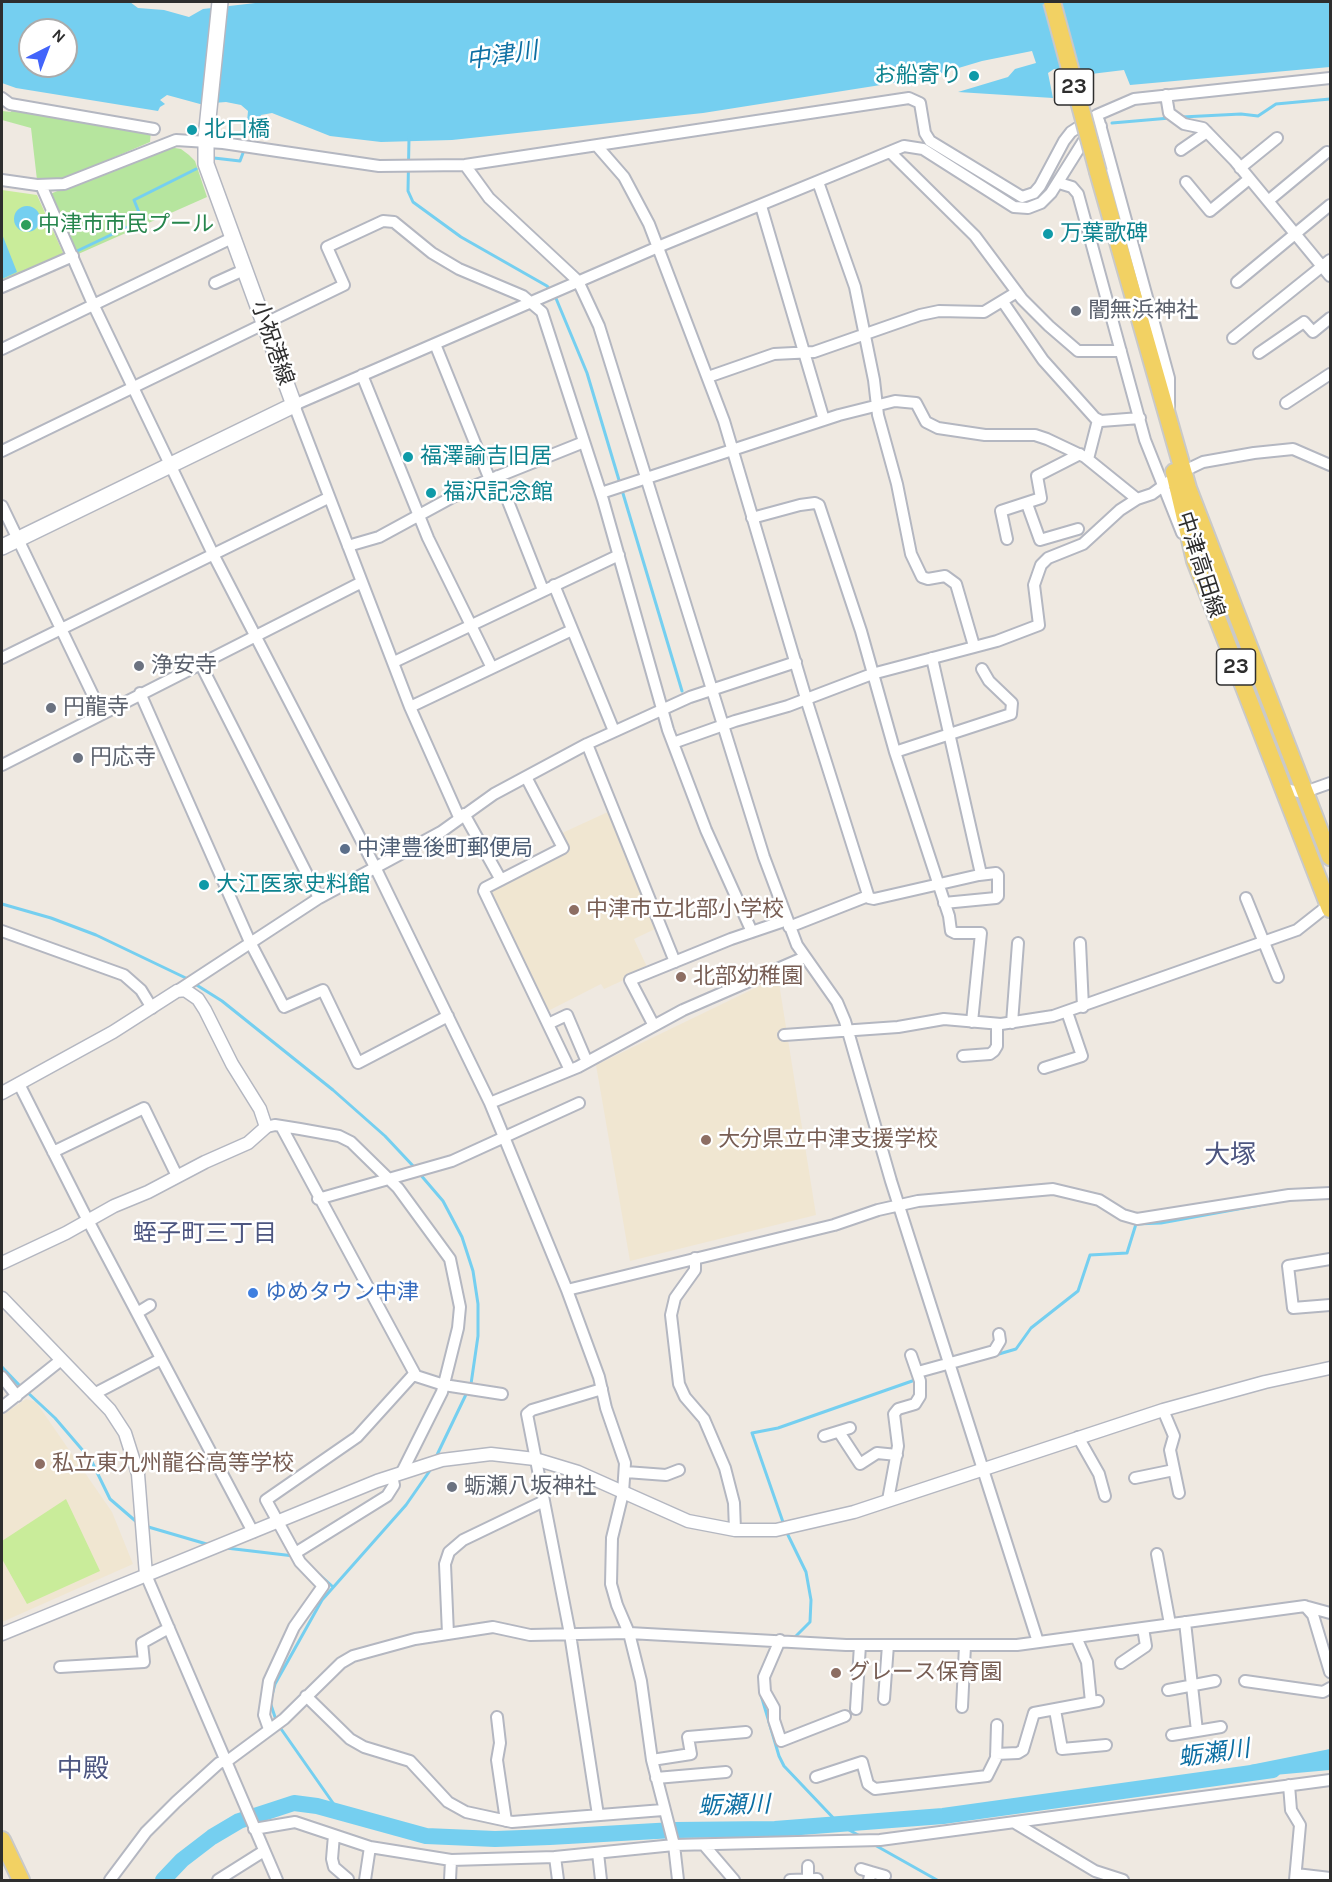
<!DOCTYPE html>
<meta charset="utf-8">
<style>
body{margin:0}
#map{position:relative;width:1332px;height:1882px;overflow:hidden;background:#efe9e1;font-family:Karla,sans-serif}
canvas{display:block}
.frame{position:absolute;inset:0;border:3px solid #2e2e2e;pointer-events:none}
.north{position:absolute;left:18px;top:18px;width:60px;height:60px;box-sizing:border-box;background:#fff;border:2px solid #ababab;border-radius:50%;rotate:42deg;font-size:16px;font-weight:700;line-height:24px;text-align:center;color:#2e2e2e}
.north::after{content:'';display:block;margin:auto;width:21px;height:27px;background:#4264fb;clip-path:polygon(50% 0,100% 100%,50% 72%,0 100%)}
</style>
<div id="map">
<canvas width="1332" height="1882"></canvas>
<div class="frame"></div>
<div class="north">N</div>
</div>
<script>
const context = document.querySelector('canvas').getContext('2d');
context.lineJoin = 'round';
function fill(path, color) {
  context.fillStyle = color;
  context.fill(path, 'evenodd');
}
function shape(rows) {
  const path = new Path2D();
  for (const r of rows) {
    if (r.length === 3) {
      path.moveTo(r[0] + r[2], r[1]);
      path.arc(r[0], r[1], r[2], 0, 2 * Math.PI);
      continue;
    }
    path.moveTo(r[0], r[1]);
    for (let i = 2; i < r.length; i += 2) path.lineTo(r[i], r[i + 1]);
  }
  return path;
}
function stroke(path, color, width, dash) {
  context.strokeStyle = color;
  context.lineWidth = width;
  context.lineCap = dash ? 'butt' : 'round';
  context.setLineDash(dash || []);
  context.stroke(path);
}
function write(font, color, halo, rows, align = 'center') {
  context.font = font + ' Karla,"Noto Sans JP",sans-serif';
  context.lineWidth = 5;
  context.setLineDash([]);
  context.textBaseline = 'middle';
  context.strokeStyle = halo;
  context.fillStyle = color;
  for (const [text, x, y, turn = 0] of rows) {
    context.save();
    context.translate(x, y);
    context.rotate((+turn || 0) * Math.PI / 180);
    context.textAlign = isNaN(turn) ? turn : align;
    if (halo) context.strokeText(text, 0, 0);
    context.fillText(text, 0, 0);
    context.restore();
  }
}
fill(shape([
 [610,811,657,928,634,939,648,969,604,989,601,984,546,1012,489,891,568,851,560,834],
 [778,977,816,1215,630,1261,596,1065],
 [26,1399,36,1402,112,1512,133,1564,2,1622,2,1415]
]), '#f0e6d1');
fill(shape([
 [12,109,151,130,150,142,61,180,37,180,31,128,2,120,2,111,11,112],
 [163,146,181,149,189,155,195,161,207,197,76,255,48,195]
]), '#b6e59e');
fill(shape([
 [2,190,37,195,64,255,2,284],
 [66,1499,100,1571,27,1604,2,1559,2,1541]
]), '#c9ec9a');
fill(shape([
 [2,2,130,2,138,8,164,10,189,17,203,9,264,2,1330,2,1330,67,1130,85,1124,70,1091,74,1054,69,1048,73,1053,98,958,92,1008,77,1015,69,1036,63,1032,51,982,61,925,78,703,113,452,140,381,142,330,136,272,113,261,115,257,124,260,128,251,129,249,133,246,133,248,111,241,105,226,102,200,104,167,95,160,100,165,104,160,107,158,111,16,88,2,83],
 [30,30,66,30,66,66,30,66],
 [27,219,13],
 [2,234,17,272,2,279],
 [1330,1749,1330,1770,1252,1777,1250,1765]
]), '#75cff0');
stroke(shape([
 [1182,117,1241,114,1258,116,1276,104,1330,99],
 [1112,123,1170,118],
 [409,138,408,191,413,202,461,237,547,286,551,291],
 [214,158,240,161,243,153],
 [75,252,142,220,134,200,196,169],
 [555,296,587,373,682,691],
 [2,904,51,918,96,935,190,980],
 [195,984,222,1001,333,1090,385,1136,415,1168],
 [419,1173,443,1201,462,1237,473,1271,478,1304,478,1336,471,1384,436,1457],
 [975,1361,1016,1349,1031,1328,1078,1291,1090,1255,1127,1253,1136,1224,1161,1223,1260,1205],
 [2,1367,21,1387],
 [26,1391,55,1418,91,1460,110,1499,139,1524],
 [784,1525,752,1433,778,1428,915,1380],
 [145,1526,210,1545],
 [786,1531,806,1572,811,1600,810,1622,794,1638],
 [226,1548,294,1556],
 [313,1569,332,1586],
 [761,1695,779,1756,784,1766,840,1825,860,1836],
 [276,1720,270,1702,275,1684,322,1600,406,1505,431,1469],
 [279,1726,340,1813],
 [873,1844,937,1880]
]), '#75cff0', 3);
stroke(shape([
 [163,1880,182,1860,212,1837,239,1821,294,1803,317,1806,426,1836,495,1839,550,1837,674,1830,775,1829,943,1816,1273,1770]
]), '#75cff0', 16);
const minor = shape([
 [1166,95,1169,113,1184,124,1203,128,1235,161,1330,276],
 [2,98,10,104,154,129],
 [1099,121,1169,378,1169,408],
 [597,146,624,177,649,224,724,421,808,705,869,898,874,899,979,875,996,873,998,875,998,896,996,898,944,903],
 [1181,150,1207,132],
 [891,153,975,236,1022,299,1049,326,1078,351,1121,351],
 [465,165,489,198,578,281,599,326,764,857,797,945,837,1002,845,1021,891,1181,1038,1642],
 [1240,168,1277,138],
 [2,180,37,185,64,184,176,140,223,143,379,166,465,165,909,98,920,103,925,133,930,141,1022,197,1034,193,1040,186,1064,141,1071,132,1097,115,1134,99,1330,78],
 [818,182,855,287,874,380,878,415,897,484,911,554,922,577,928,579,945,576,956,584,974,646],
 [1186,182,1210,211,1249,179],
 [1059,183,1072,187,1078,194,1145,440,1182,533],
 [41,185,93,304,213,554,375,867,490,1103,567,1290,599,1377,606,1408,625,1463,623,1493,612,1538,611,1584,617,1605,629,1633,641,1681,652,1760,674,1845,678,1880],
 [1268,201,1327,152],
 [761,206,824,420],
 [1237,282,1330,205],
 [215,283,246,269],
 [2,287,73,256],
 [1003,302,1043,360,1095,418,1101,421,1140,418],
 [1233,338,1330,260],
 [435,344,490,480],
 [2,349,234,237],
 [1259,353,1304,322,1313,332,1330,318],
 [362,375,428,538,492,668],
 [708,377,774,354,814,352,920,315,939,311,984,312,1017,292],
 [1286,403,1330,374],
 [2,451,344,285,327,247,383,221,394,222,432,253,459,269,523,296,542,312,603,500,668,730,706,830,752,932],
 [1088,459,1098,420],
 [498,476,543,590],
 [601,493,839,415,895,401,916,403,926,422,938,428,985,435,1035,435,1047,439,1085,457,1137,499,1152,494,1182,472,1203,462,1254,453,1293,449,1330,465],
 [1027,504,1040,540,1078,529],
 [2,506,102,714],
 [752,518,800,505,815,503,819,505,861,631,895,752,949,916,951,931,955,933,981,933,972,1022],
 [1007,539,1001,511,1041,498,1037,476,1080,454],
 [348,546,379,537,469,488,584,442],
 [554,585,614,731],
 [2,658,328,498],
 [932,658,981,874],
 [394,662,619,555],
 [200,663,319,898],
 [140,693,250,942,284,1007,323,990,358,1063,448,1016],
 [410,707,572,630],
 [673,743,735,721,788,706,872,674,997,641,1039,625,1034,585,1041,565,1048,558,1083,544,1120,510,1137,499],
 [587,744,675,962],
 [895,752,1011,714,1012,703,989,681,982,669],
 [2,765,362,582],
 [526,777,563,848,485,888,484,891,570,1070],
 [1283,788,1302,793,1330,783],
 [464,814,501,880],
 [459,817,410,707,294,405,665,244,904,146,923,149,1014,207,1028,208,1041,203,1051,193,1083,142,1101,126],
 [1246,898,1278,977],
 [789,927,868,896],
 [2,931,124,975,141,990,152,1008],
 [1080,943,1083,1007],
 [174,993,319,898,441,832,494,794,587,744,690,697,796,662],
 [1012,1023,1018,943],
 [548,1024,567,1015,587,1062],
 [653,1024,630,980,731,939,787,920],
 [784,1035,898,1027,944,1019,1001,1024,1053,1016,1297,930,1330,904],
 [963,1056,990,1054,994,1051,997,1046,997,1024],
 [1044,1068,1082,1056,1067,1012],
 [19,1084,83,1211,253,1532],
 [490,1103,578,1067,683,1010,805,957],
 [281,1126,416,1376,444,1385,502,1394],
 [266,1127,275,1125,300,1129,339,1136,351,1142,398,1188,450,1259,460,1307,458,1328,442,1392,402,1472],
 [53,1152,144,1108,177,1176],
 [318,1199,452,1161,579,1103],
 [695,1258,695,1270,675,1298,671,1315,679,1384,685,1397,704,1419,725,1468,734,1503,735,1530],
 [1330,1259,1288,1266,1293,1308,1330,1305],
 [567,1290,834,1225,878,1210,918,1201,1053,1189,1099,1200,1123,1215,1137,1219,1289,1195,1330,1193],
 [137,1313,150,1305],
 [918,1372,994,1351,1000,1341,999,1334],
 [2,1377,17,1396],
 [94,1394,161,1359],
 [2,1407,61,1360],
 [1163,1410,1174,1436,1170,1450,1179,1493],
 [839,1432,860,1464,877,1453,897,1455],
 [824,1436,850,1428],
 [1078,1437,1099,1474,1105,1496],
 [626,1472,666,1475,679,1470],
 [1135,1478,1174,1470],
 [888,1500,898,1446,894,1414,898,1409,915,1404,920,1396,920,1381,911,1355],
 [297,1552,387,1496,394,1485,392,1476],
 [1157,1554,1170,1624],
 [146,1575,277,1880],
 [1308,1607,1330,1613],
 [1185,1622,1197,1731,1221,1727],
 [448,1634,445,1564,449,1552,463,1540,544,1501],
 [1076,1637,1087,1662,1091,1702],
 [780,1640,764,1677,765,1692,774,1708,774,1720,781,1741,845,1716],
 [1121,1663,1146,1646,1143,1628],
 [60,1667,144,1662,142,1643,169,1628],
 [1245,1681,1323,1692,1330,1688],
 [1168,1690,1215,1681],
 [306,1696,350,1739,364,1747,410,1761,448,1802,466,1812,512,1822,663,1810],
 [884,1699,888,1645],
 [962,1707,965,1646],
 [856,1709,860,1645],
 [1055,1710,1062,1749,1106,1745],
 [497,1717,500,1743,497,1760,506,1821],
 [269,1729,264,1715,269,1681,294,1627,323,1586,300,1562,266,1500,357,1437,414,1374],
 [1172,1735,1197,1731],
 [996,1754,1018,1753,1023,1750,1034,1713,1098,1701],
 [652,1760,691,1754,688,1737,746,1732],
 [816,1777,862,1762,868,1784,875,1789,987,1776,996,1758,997,1725],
 [656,1778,726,1772],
 [1289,1785,1291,1810,1300,1825,1295,1880],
 [598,1815,570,1634,527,1414,532,1410,602,1389],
 [1015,1823,1095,1871,1123,1880],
 [254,1829,295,1822,370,1847,451,1860,555,1857,674,1845,880,1840,1330,1780],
 [334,1835,332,1859,334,1867,348,1879],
 [704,1845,734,1880],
 [598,1853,601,1880],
 [555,1857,558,1880],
 [861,1869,871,1872,869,1880],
 [871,1872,885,1876],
 [1296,1874,1330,1878],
 [110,1880,146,1832,176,1802,219,1763,230,1759,284,1719,341,1663,353,1656,415,1639,493,1627,530,1635,629,1633,846,1645,1017,1645,1305,1606,1313,1615,1330,1672],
 [218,1880,264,1851],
 [365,1880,370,1847],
 [450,1880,451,1860],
 [790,1880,817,1879],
 [808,1880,808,1866]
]);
const tertiary = shape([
 [2,1093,113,1032,177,991,185,990,198,999,205,1010,232,1064,260,1109,266,1127,248,1143,205,1162,148,1192,114,1206,66,1233,2,1263],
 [2,1298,110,1410,125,1433,138,1474,146,1575],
 [2,1634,377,1481,442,1460,491,1454,535,1459,578,1472,688,1521,735,1530,776,1530,854,1512,1163,1410,1265,1382,1330,1368]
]);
const secondary = shape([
 [2,547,294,405,206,164,206,138,220,2]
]);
const primary = shape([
 [1098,172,1188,488,1330,857],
 [1174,472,1195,561,1330,909],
 [2,1840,21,1880]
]);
stroke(minor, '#b4b7c1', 14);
stroke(tertiary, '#b4b7c1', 15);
stroke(secondary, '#b4b7c1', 18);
stroke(primary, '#c9c9c9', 20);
stroke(minor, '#fff', 10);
stroke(tertiary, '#fff', 12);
stroke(secondary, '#fff', 15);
stroke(primary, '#f2d163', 16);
const primaryBridge = shape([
 [1052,2,1098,172]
]);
stroke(primaryBridge, '#c9c9c9', 20, []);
stroke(primaryBridge, '#f2d163', 16);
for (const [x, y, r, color] of [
 [974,76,6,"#0f9aa8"],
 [192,130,6,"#0f9aa8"],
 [26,225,6,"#2e9e5b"],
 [1048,234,6,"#0f9aa8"],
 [1076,311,6,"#6b7280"],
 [408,457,6,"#0f9aa8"],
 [431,493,6,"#0f9aa8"],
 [139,666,6,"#6b7280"],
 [51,708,6,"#6b7280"],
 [78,758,6,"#6b7280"],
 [345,849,6,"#5c6f8a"],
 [204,885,6,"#0f9aa8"],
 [574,910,6,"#8d6e63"],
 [681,977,6,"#8d6e63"],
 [706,1140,6,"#8d6e63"],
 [253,1293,6,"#3f7fe0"],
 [40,1464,6,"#8d6e63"],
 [452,1487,6,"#6b7280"],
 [836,1673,6,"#8d6e63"]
]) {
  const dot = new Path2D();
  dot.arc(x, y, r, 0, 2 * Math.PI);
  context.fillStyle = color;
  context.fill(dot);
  stroke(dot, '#fff', 2);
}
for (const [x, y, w] of [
 [1074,87,39],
 [1236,667,39]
]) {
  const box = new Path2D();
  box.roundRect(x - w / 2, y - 18, w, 36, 4.5);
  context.fillStyle = '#fff';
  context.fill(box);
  stroke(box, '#2e2e2e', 1.5);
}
write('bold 21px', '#2e2e2e', null, [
 ["23",1074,87],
 ["23",1236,667]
]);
write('22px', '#0d838f', '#fff', [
 ["お船寄り",962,76,"right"],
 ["北口橋",204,130],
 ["万葉歌碑",1060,234],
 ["福澤諭吉旧居",420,457],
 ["福沢記念館",443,493],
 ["大江医家史料館",216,885]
], 'left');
write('22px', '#27864d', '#fff', [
 ["中津市市民プール",38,225]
], 'left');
write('22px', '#5b616d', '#fff', [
 ["闇無浜神社",1088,311],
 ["浄安寺",151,666],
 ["円龍寺",63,708],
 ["円応寺",90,758],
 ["蛎瀬八坂神社",464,1487]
], 'left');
write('22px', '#2e2e2e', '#fff', [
 ["小祝港線",272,343,71],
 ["中津高田線",1200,565,72]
]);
write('22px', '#4e5e75', '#fff', [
 ["中津豊後町郵便局",357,849]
], 'left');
write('22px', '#785e54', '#fff', [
 ["中津市立北部小学校",586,910],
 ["北部幼稚園",693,977],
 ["大分県立中津支援学校",718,1140],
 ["私立東九州龍谷高等学校",52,1464],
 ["グレース保育園",848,1673]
], 'left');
write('22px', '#366cbe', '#fff', [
 ["ゆめタウン中津",265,1293]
], 'left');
write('italic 24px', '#0d6fa3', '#fff', [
 ["中津川",502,56,-8],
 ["蛎瀬川",1214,1754,-8],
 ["蛎瀬川",734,1806,-2]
]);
write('24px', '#4d5680', '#fff', [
 ["蛭子町三丁目",205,1234]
]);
write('26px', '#4d5680', '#fff', [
 ["大塚",1230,1156],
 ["中殿",83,1770]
]);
</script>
